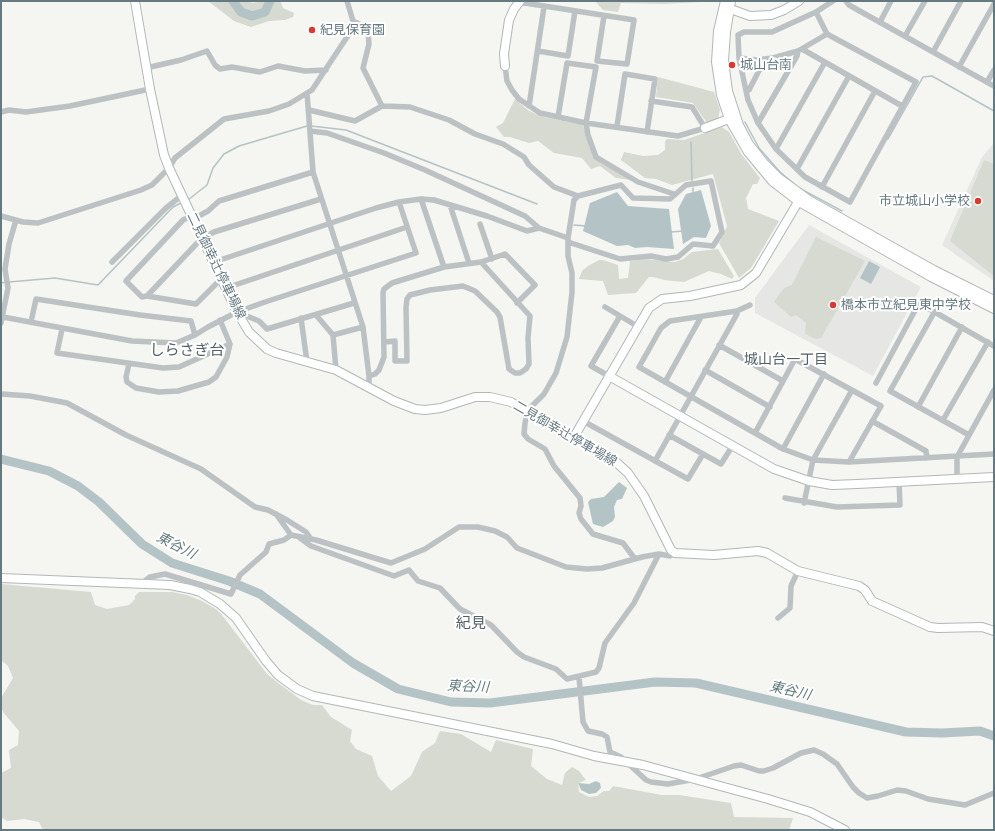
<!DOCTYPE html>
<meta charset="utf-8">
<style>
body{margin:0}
#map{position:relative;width:995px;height:831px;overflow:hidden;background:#f5f5f2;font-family:Karla,sans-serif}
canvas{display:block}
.frame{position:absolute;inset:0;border:2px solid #667981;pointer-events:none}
</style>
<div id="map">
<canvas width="995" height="831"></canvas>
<div class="frame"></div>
</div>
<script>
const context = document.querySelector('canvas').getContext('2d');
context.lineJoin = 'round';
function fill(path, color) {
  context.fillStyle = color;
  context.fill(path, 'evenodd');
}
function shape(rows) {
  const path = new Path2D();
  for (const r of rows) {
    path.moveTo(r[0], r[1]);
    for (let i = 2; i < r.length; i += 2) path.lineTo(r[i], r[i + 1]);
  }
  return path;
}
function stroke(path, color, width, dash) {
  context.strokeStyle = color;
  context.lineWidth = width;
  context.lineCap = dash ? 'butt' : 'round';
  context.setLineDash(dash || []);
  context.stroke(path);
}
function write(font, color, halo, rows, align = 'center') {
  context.font = font + ' Karla,"Noto Sans JP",sans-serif';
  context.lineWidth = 4;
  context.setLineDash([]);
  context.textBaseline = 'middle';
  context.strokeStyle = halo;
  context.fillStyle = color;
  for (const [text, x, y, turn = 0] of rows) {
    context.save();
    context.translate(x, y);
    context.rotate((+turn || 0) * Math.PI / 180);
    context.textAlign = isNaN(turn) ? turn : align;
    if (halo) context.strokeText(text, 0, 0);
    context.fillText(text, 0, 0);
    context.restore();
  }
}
fill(shape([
 [994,143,994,281,942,245,982,157],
 [809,225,921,287,873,376,755,313,755,298]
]), '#e6e6e5');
fill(shape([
 [208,1,248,1,252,3,263,1,280,1,283,8,294,13,293,17,285,20,269,21,251,27,234,21],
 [595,1,720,1,663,4,621,3,618,12,603,10],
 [658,77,714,92,720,110,718,119,707,123,693,103,656,97],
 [515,99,529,111,544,117,583,125,594,158,631,180,616,178,600,166,591,169,582,158,554,153,538,141,529,143,510,137,504,137,496,127,503,123],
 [722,127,729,132,742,155,760,178,757,184,753,184,746,198,748,209,779,221,751,268,739,278,719,243,727,226,713,174,672,185,656,179,645,178,621,160,624,152,643,156,658,155,665,150,665,141,667,139,684,140],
 [984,160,994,164,994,276,950,241],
 [816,237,865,261,821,338,816,339,805,334,806,323,796,315,791,317,774,302,784,288,792,285],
 [718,249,734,276,732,279,721,274,709,271,684,282,664,280,653,277,649,277,636,293,608,295,603,281,579,279,582,271,588,266,599,260,603,260,618,265,619,279,628,278,630,261,646,259,675,262,683,259,692,252],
 [1,584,91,592,95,605,107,609,129,605,135,599,135,596,139,592,172,592,187,595,202,601,216,609,222,615,267,674,277,682,301,700,313,705,322,705,331,717,352,730,350,741,356,749,372,756,378,776,391,791,411,776,422,752,435,743,440,731,461,734,491,752,496,740,533,749,531,766,547,779,562,785,565,773,572,767,579,771,586,780,578,783,579,792,589,797,597,796,604,791,609,791,613,786,662,795,679,795,731,803,734,817,793,818,789,830,43,830,39,822,24,819,7,821,1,817,1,773,11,768,9,750,18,745,19,731,3,712,1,706,1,698,13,678,8,666,1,660]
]), '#d6dad1');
fill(shape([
 [701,190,711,226,706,238,694,237,683,244,678,209,686,194],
 [617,192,628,206,669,209,674,249,647,247,635,248,628,245,617,246,583,231,590,203],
 [869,261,880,267,871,284,860,278],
 [619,482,627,488,622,499,617,500,614,507,615,517,613,521,603,527,593,524,588,502,591,499,604,497],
 [596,781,600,783,601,788,596,793,589,794,581,790,578,783,589,784]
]), '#b4c3c5');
stroke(shape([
 [745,122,759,148,780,172,799,188,842,211],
 [311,126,346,130,537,204],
 [888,139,923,77,932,76,994,111],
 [691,142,692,181],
 [693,188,693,194],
 [188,200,207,185,213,168,224,154,239,146,307,126],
 [574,225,586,226],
 [671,232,683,231],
 [9,282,55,278,98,285,173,207,183,202],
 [1,283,6,282]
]), '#b4c3c5', 1.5);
stroke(shape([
 [233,1,241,12,252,16,265,12,270,1],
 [1,459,49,471,78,486,99,502,142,544,172,563,229,581,260,594,353,663,398,689,451,702,490,703,655,682,696,683,906,732,942,733,980,731,994,736]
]), '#b4c3c5', 9);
const secondary = shape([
 [135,1,150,89,164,155,169,168,237,312,249,332,267,349,276,353,336,370,394,401,415,409,425,410,441,408,475,397,490,397,511,402,615,461,628,473,644,496,671,550,675,553,714,555,758,551,767,553,798,571,859,586,865,590,872,601,930,627,938,628,982,627,994,631],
 [725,1,718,31,716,62,721,95,729,119,748,152,772,181,799,202,931,277,994,309],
 [731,1,726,32,724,61,728,91,739,125,749,144,764,163,779,178,809,200,934,270,994,300],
 [725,7,750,16,771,15,784,10,799,1],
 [505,66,504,54,509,20,514,9,520,1],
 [705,128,734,117],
 [609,376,774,469,809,481,832,485,857,484,994,477],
 [574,437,649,308,662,299,690,296,741,285,756,273,801,197],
 [1,578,170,585,190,589,200,592,220,604,236,618,266,661,278,675,297,689,313,696,552,744,594,756,643,765,768,799,810,812,845,830]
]);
stroke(secondary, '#b1b7ba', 10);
stroke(shape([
 [846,1,849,5,994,86],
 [518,4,525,3,634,20,627,64,597,61,604,16],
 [816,12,827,34,916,82,850,202,805,177,776,149,758,123,748,100,739,58,738,35,744,32,772,32,816,12,833,1],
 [353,21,367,28,368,32,369,44,363,68,382,106],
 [880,22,891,1],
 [905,36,925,1],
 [802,49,902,106],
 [538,51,568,56,575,11],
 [933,52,961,1],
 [739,58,756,60,773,58,798,51,827,34],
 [505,66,507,81,512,90,519,99,540,113,586,123,678,136,705,128,692,107,651,101],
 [959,67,994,4],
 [146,68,181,60,207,51,215,65,220,69,232,67,260,72,278,66,305,71,326,70],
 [987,82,994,70],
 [746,91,749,90,765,59],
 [307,93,313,172,363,327,369,376,369,387],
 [529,106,544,7],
 [309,110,355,121,382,106,410,107,449,120,475,134,503,144,524,157,529,165,554,187,578,196],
 [1,112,9,110,26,112,70,106,150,89],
 [558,117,567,63,596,67,586,123,588,135,596,157,638,182,674,194],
 [758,123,797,56,798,51],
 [617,126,625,74,655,79,647,132],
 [310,131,327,133,384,153,425,170,525,216,539,228,568,238],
 [776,149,825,62],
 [797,169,849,76],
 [822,187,875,91],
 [421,199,444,267],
 [399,202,421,199,434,200,487,216,527,231,539,228],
 [450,205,469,263],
 [1,216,23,222,38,223,141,190,152,185,169,168,175,158,224,119,269,111,289,104,312,90,349,34,353,21,347,1],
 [193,219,208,211,219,201,313,172],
 [480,224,492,259],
 [568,242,620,259,651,256,666,259,678,257,693,244,713,246,722,232,711,181,686,185,670,199,633,198,621,185,578,196,574,200,568,238,568,256,572,273,572,292,567,337,556,373,544,394,528,410,525,423,524,434,528,439,545,449,554,466,580,498,581,506,579,513,581,519,593,534,623,543,635,559],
 [112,262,166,208,181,196],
 [221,279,196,304,147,296,202,238,214,232,321,199],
 [226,288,407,227],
 [147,296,142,297,126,281,183,220,191,216],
 [750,305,737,311,670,321,661,328,639,367,783,449,813,460,849,462,994,454],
 [605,307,637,326],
 [935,311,890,391,969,435],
 [237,312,259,321,267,329,354,303],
 [316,315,333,335,336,370],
 [3,317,132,341,176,343,195,335,208,327,237,312,265,302,416,253,399,202,376,208,214,262],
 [301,318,307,362],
 [31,322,36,299,140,315,191,321,195,335],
 [1,323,8,288,5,269,9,244,16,220],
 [62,329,57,353,163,368,179,367,230,344],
 [333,335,363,327],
 [385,342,395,341,395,361,407,361,406,307,407,299,410,295,430,290,463,286,475,291,497,312,500,317,509,369,515,373,520,373,526,369,529,364,528,338,530,316,481,262],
 [719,345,783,381],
 [129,364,126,377,127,382,136,388,159,392,178,391,209,382,216,377,227,357,230,344,220,320],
 [705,370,770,407],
 [369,376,375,374,379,370,384,357,383,293,384,289,392,283,444,267,481,262,505,254,535,285,517,303],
 [609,376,591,366,620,316],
 [665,382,701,317],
 [876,383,919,303,994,346],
 [1,394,30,396,67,403,126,435,201,469,255,507,268,510,287,520,306,532,311,539],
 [918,407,962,327],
 [943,420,988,342],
 [583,421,688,479,703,454],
 [872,421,926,451,927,458],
 [755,433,795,359,881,406,849,462],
 [669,435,721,464,733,445],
 [783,449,824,374],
 [655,461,737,314],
 [957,480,957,457,994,390],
 [785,498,837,507,900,505,899,482],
 [804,503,813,460,852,390],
 [276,514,291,535],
 [300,538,311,546,394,576,409,570,418,581,440,588,460,609,491,625,517,652,524,657,556,669,567,679,596,672,599,668,605,643,634,603,659,554],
 [141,584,150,577,165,574,231,594,240,575,266,552,269,544,284,540,291,535,316,540,391,563,425,549,459,527,478,527,495,531,507,537,517,548,566,567,587,569,602,568,642,557,659,554,670,556,675,553],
 [778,618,790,608,791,586,798,571],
 [579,677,583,722,588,731,602,734,607,737,610,752,621,757,646,780,651,782,668,784,696,779,734,766,741,765,759,771,764,771,773,768,801,753,814,750,823,754,837,764,853,787,859,793,867,798,878,796,897,790,906,791,928,799,965,805,994,793]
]), '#bcc1c3', 5.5);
stroke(secondary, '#fff', 8);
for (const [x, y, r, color] of [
 [312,30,4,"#d83b2f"],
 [732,65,4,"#d83b2f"],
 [978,201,4,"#d83b2f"],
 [833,305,4,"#d83b2f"]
]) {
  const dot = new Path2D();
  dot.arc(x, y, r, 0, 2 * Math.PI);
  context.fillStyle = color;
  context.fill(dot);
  stroke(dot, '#fff', 1.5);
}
write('13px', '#667981', '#fff', [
 ["紀見保育園",320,30],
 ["城山台南",740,65],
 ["市立城山小学校",970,201,"right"],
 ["橋本市立紀見東中学校",841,305]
], 'left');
write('13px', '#667981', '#fff', [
 ["二見御幸辻停車場線",216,266,64],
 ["二見御幸辻停車場線",565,434,30]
]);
write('14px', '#536167', '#fff', [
 ["城山台一丁目",786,360]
]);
write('italic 14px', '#627b7e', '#fff', [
 ["東谷川",176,546,27],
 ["東谷川",468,687,3],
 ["東谷川",790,691,13]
]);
write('15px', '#536167', '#fff', [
 ["しらさぎ台",187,351],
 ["紀見",471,624]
]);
</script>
